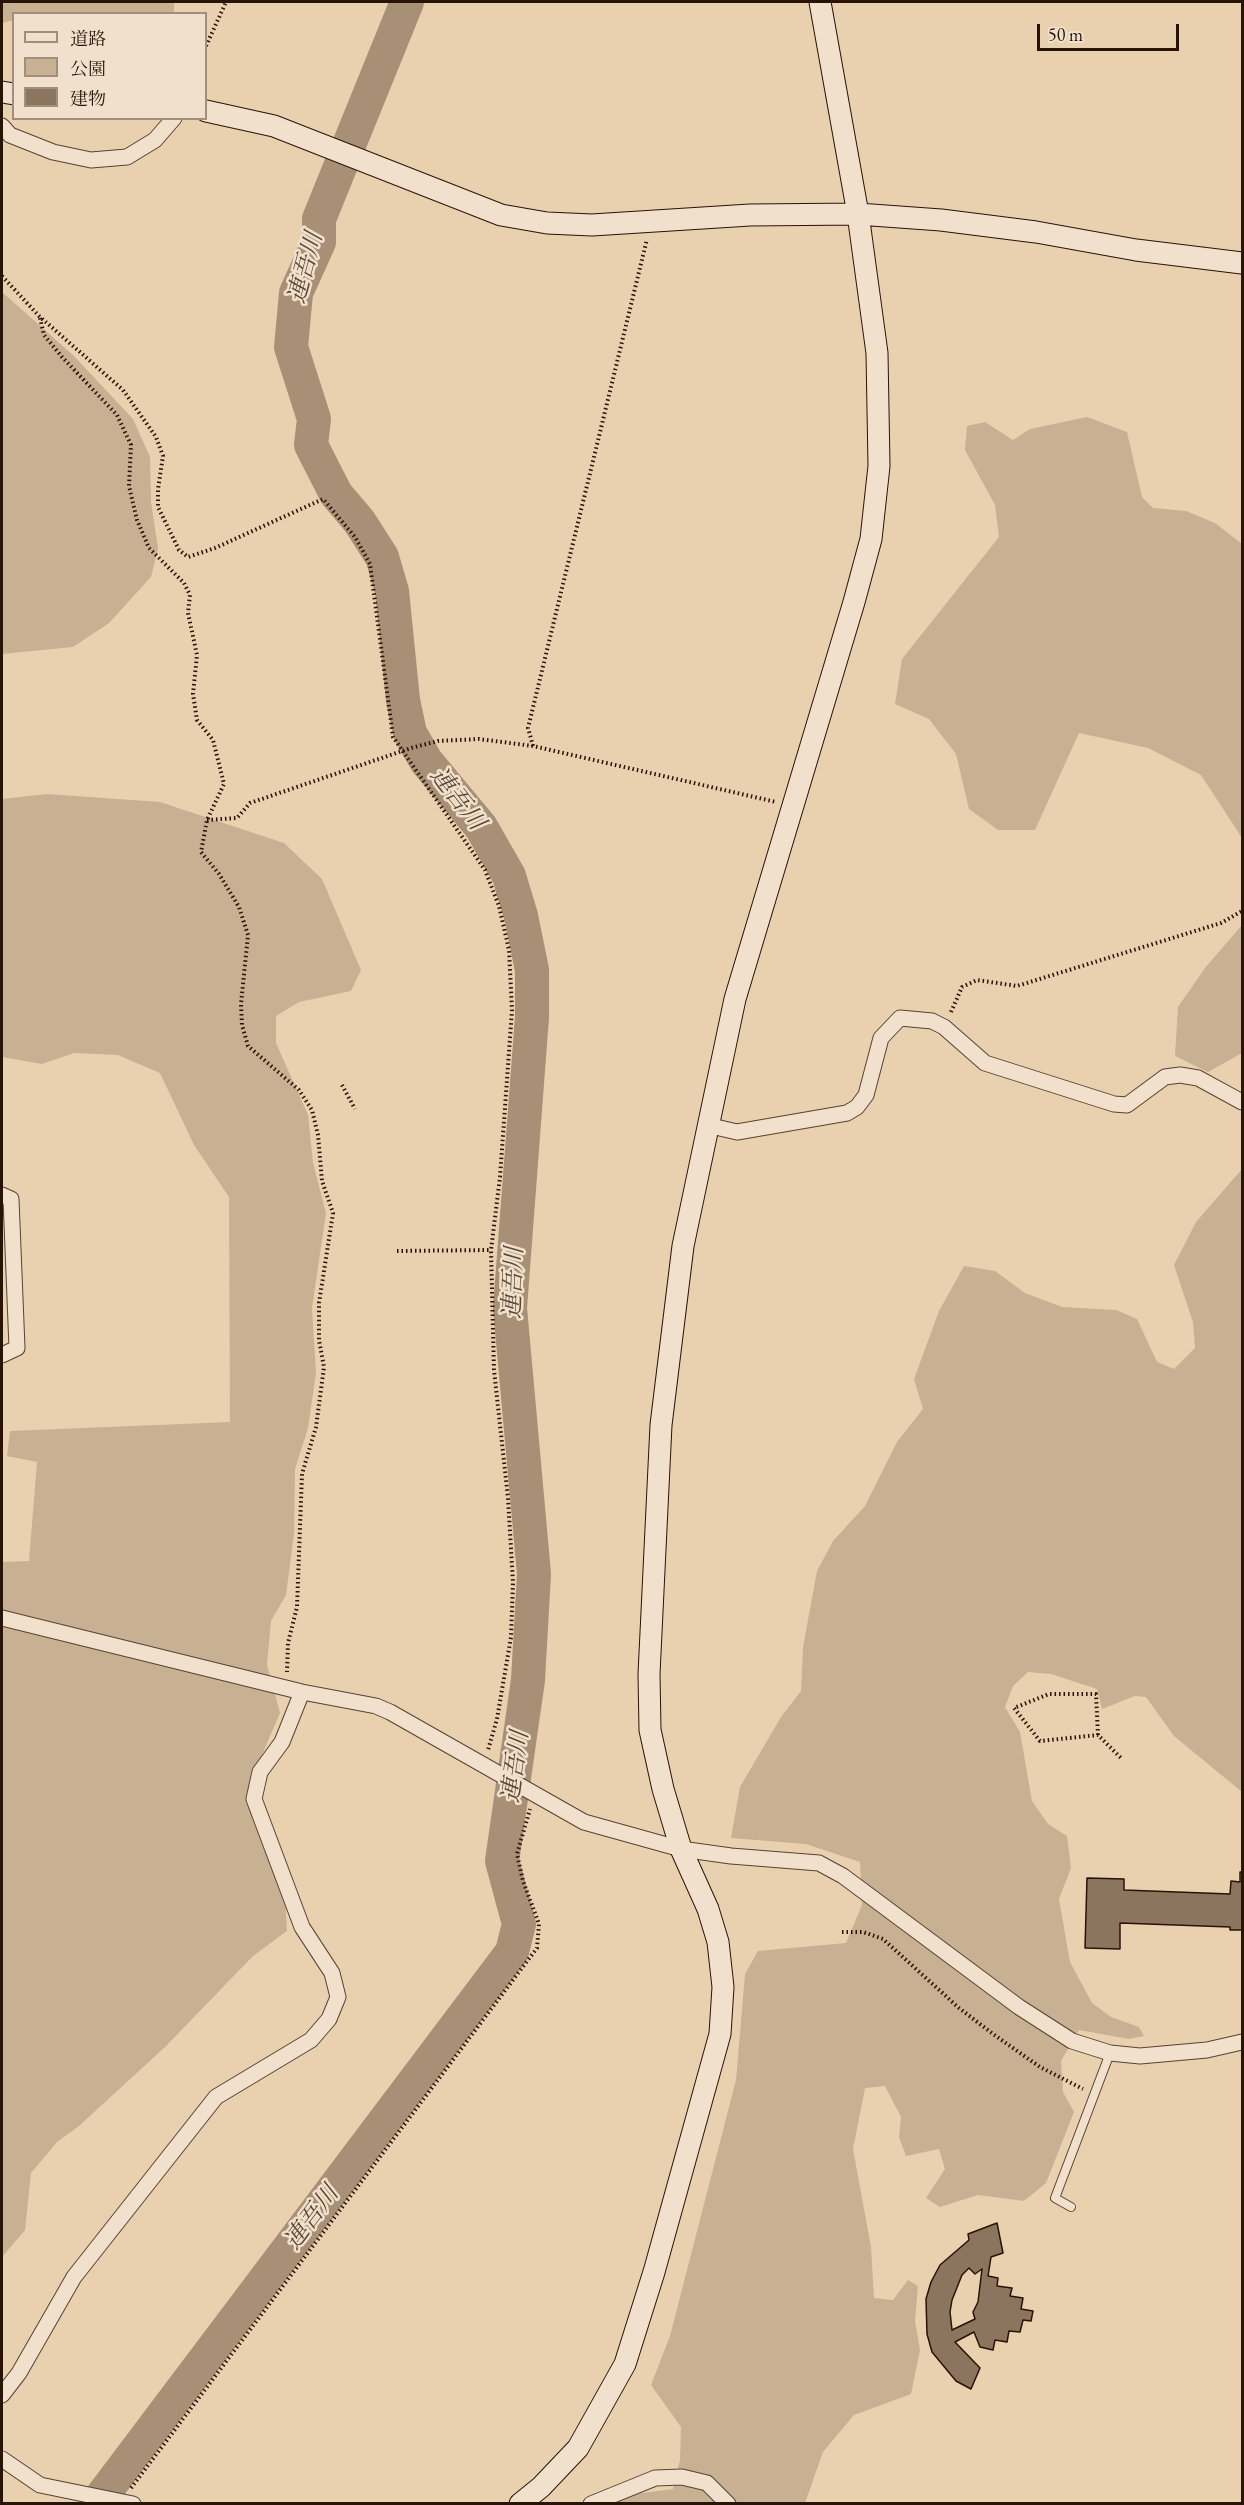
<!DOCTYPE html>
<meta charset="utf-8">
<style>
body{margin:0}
#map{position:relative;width:1244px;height:2505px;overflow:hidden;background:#e9d0af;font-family:"EB Garamond","Noto Serif JP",serif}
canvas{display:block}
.frame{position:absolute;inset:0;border:3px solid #281307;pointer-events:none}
.legend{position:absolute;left:12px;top:12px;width:195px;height:108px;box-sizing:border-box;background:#f1e0cb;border:2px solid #a18e7d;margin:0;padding:8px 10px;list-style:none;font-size:18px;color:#281307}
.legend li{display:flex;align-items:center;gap:12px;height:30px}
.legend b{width:30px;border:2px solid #a18e7d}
.scale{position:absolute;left:1037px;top:24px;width:142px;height:27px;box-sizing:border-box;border:3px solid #281307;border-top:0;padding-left:8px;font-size:18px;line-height:21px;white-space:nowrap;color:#281307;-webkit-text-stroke:4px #f1e0cb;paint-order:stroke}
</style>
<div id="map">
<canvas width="1244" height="2505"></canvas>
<div class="frame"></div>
<ul class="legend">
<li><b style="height:8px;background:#f1e0cb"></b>道路</li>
<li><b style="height:16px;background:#c8b092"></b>公園</li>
<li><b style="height:16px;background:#8c755e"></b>建物</li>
</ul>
<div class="scale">50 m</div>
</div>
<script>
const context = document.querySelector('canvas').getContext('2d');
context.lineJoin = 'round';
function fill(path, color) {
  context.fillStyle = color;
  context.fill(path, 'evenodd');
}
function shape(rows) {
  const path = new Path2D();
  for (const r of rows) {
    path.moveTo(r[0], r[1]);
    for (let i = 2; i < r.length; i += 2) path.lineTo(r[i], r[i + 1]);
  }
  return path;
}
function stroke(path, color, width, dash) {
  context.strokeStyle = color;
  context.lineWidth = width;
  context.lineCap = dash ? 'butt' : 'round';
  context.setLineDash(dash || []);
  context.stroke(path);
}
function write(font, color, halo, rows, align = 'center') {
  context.font = font + ' "EB Garamond","Noto Serif JP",serif';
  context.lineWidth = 5;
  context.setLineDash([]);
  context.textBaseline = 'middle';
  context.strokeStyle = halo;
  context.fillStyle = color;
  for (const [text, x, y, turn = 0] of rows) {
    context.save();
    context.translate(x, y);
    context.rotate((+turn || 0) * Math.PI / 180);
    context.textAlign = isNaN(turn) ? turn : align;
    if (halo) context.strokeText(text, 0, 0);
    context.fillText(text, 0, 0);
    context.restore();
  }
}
fill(shape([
 [2,2,174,2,174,13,14,14,13,20,2,23],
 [2,292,73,355,133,419,150,457,151,502,158,548,151,577,109,623,73,647,2,654],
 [1087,417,1127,432,1142,497,1153,508,1186,511,1215,523,1242,544,1242,838,1201,775,1148,748,1079,733,1035,830,998,830,969,809,956,754,929,719,895,704,902,659,999,537,995,505,965,450,967,426,985,422,1013,440,1030,429],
 [47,794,160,802,284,843,322,879,361,970,351,991,299,1002,276,1016,276,1043,308,1115,313,1163,326,1213,312,1308,316,1373,308,1428,295,1469,294,1534,286,1595,271,1621,267,1665,280,1713,255,1771,285,1897,287,1931,253,1956,165,2047,79,2126,57,2142,31,2173,25,2230,2,2257,2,1562,29,1561,37,1462,7,1456,10,1431,230,1422,229,1197,194,1145,160,1073,118,1055,74,1053,42,1064,2,1057,2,799],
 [1242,925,1242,1053,1208,1072,1175,1056,1178,1007,1205,968],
 [1242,1169,1242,1792,1174,1736,1146,1697,1135,1696,1102,1709,1097,1689,1051,1674,1028,1672,1013,1686,1005,1707,1020,1732,1032,1801,1048,1824,1067,1836,1071,1868,1059,1899,1070,1962,1092,2003,1111,2017,1139,2027,1144,2036,1129,2039,1079,2030,1061,2061,1063,2092,1074,2112,1046,2183,1024,2201,978,2195,940,2207,926,2198,945,2169,939,2149,906,2156,899,2137,901,2117,885,2086,865,2088,853,2149,871,2247,874,2298,893,2300,908,2280,918,2286,915,2321,920,2350,911,2394,854,2415,823,2452,805,2503,613,2504,635,2494,673,2489,680,2460,681,2427,651,2385,670,2336,736,2080,745,1974,758,1951,846,1943,862,1905,860,1862,806,1844,731,1838,740,1787,781,1717,801,1691,803,1647,817,1571,833,1541,865,1506,897,1442,923,1409,914,1379,939,1311,964,1266,995,1271,1025,1293,1062,1307,1116,1310,1137,1319,1157,1362,1174,1369,1195,1348,1193,1322,1174,1265,1196,1222]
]), '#c8b092');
stroke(shape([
 [96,2504,512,1952,519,1924,502,1861,528,1680,534,1574,510,1308,532,1017,532,970,521,916,509,876,481,827,426,761,410,733,403,700,392,591,382,557,359,521,336,494,311,445,314,419,291,347,296,293,319,242,319,219,407,2]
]), '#a79076', 34);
const building = shape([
 [1240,1872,1242,1872,1242,1930,1230,1930,1230,1927,1120,1923,1120,1949,1085,1948,1087,1878,1124,1879,1124,1890,1230,1894,1231,1881,1240,1882,1240,1872],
 [997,2223,1003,2253,991,2257,988,2276,998,2278,997,2286,1012,2288,1010,2296,1023,2298,1021,2309,1033,2311,1031,2321,1023,2320,1020,2332,1009,2331,1007,2342,995,2340,993,2350,980,2347,974,2332,955,2342,980,2368,971,2389,956,2381,932,2352,927,2334,926,2299,931,2282,940,2265,969,2240,968,2234,997,2223],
 [969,2268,975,2274,982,2269,978,2302,973,2312,975,2319,952,2330,950,2312,952,2300,962,2275,969,2268]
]);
fill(building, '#8c755e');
stroke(building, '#281307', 1.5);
const lane = shape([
 [1071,2207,1055,2198,1110,2053]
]);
const street = shape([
 [2,126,10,135,53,152,91,160,127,157,155,140,174,118],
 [707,1125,737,1132,847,1113,857,1107,866,1095,881,1038,900,1018,932,1021,944,1027,985,1063,1114,1104,1127,1105,1165,1077,1180,1075,1198,1078,1242,1102],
 [2,1195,11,1199,17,1348,2,1355],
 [2,1618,302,1692,376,1706,390,1712,584,1822,681,1849,731,1856,819,1863,843,1876,1019,2007,1072,2041,1110,2053,1140,2056,1207,2050,1242,2042],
 [2,2395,19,2373,74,2277,216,2097,311,2040,329,2019,338,1997,332,1973,302,1927,254,1799,260,1772,282,1742,302,1692],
 [2,2459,40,2485,133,2504],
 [591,2504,655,2478,682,2477,707,2483,728,2504]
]);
const secondary = shape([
 [2,92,14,94],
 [206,111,274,126,501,215,547,223,592,225,750,215,858,214,941,220,1036,232,1136,250,1242,263],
 [520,2504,541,2487,578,2448,625,2364,654,2272,720,2034,723,1987,718,1942,708,1909,681,1849,663,1789,650,1730,649,1674,661,1425,683,1246,735,999,854,602,871,539,879,466,877,353,858,214,820,2]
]);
stroke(lane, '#584231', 10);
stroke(street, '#584231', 17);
stroke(secondary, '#281307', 23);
stroke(shape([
 [206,46,226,2],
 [2,276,39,316,123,390,156,437,163,456,158,489,158,507,179,550,188,557,215,548,323,499,355,537,370,564,393,737,485,870,499,906,509,950,512,1010,500,1177,491,1250,494,1370,508,1498,513,1583,511,1637,497,1719,488,1750],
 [40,318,44,335,62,357,117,415,131,445,129,486,137,520,149,548,184,583,190,595,188,613,197,655,193,694,197,720,213,740,224,784,207,820,201,852,219,874,239,907,248,935,241,1004,242,1025,248,1046,299,1090,312,1110,318,1135,322,1181,333,1213,319,1303,319,1340,324,1367,316,1427,302,1474,297,1607,288,1643,287,1672],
 [533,746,528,728,647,239],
 [207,820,237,818,250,803,411,748,438,741,479,739,533,746,776,802],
 [951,1012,962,987,977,980,1017,986,1221,923,1242,911],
 [342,1085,355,1109],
 [397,1251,491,1250],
 [1098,1735,1096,1694,1049,1694,1014,1708,1040,1741,1098,1735,1122,1759],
 [842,1932,863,1932,883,1939,959,2008,993,2034,1040,2067,1083,2089],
 [131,2488,537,1948,539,1924,523,1881,517,1854,530,1809]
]), '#281307', 4, [1.5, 3]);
stroke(lane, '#f1e0cb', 8);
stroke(street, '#f1e0cb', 15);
stroke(secondary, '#f1e0cb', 21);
write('italic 24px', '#5b4533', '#f1e0cb', [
 ["連吾川",306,268,-75],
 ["連吾川",457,799,52],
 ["連吾川",514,1283,-88],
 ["連吾川",516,1767,-82],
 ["連吾川",312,2218,-53]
]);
</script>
